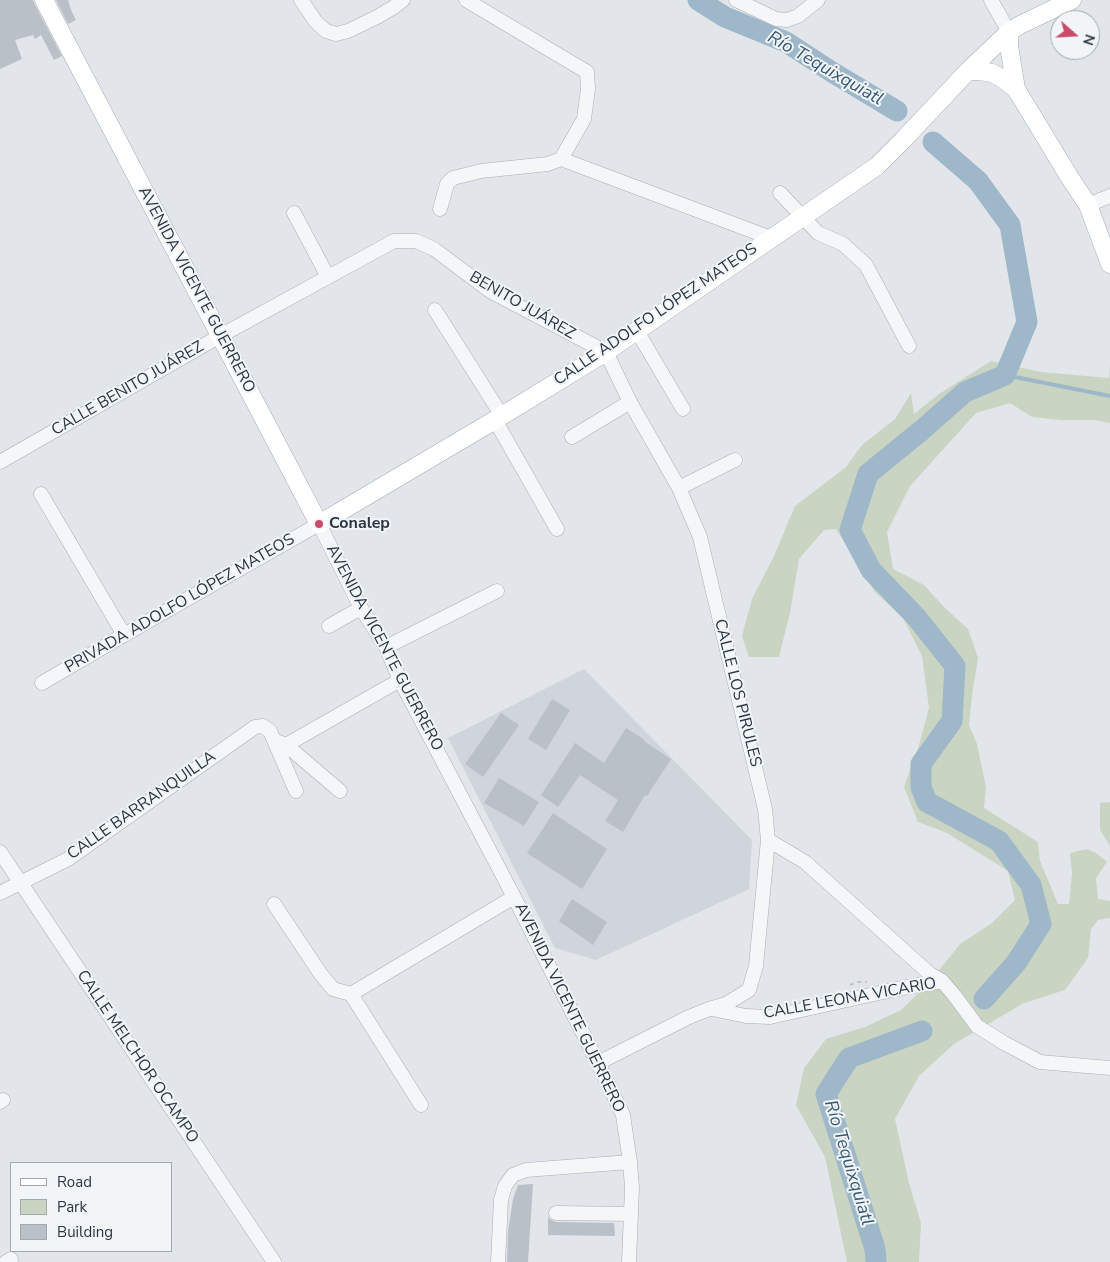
<!DOCTYPE html>
<meta charset="utf-8">
<style>
body{margin:0}
#map{position:relative;width:1110px;height:1262px;overflow:hidden;background:#e2e6ea;font-family:"Nunito Sans",sans-serif}
canvas{display:block}
.legend{position:absolute;left:10px;top:1162px;width:162px;height:90px;box-sizing:border-box;background:#f1f5f7;border:1px solid #a1a8ae;margin:0;padding:6px 9px;list-style:none;font-size:15px;color:#2a3541}
.legend li{display:flex;align-items:center;gap:10px;height:25px}
.legend b{width:25px;border:1px solid #a1a8ae}
.north{position:absolute;left:1050px;top:10px;width:50px;height:50px;box-sizing:border-box;background:#f1f5f7;border:1px solid #a1a8ae;border-radius:50%;rotate:109deg;font-size:14px;font-weight:700;line-height:20px;text-align:center;color:#2a3541}
.north::after{content:'';display:block;margin:auto;width:18px;height:22px;background:#cb4b6b;clip-path:polygon(50% 0,100% 100%,50% 72%,0 100%)}
</style>
<div id="map">
<canvas width="1110" height="1262"></canvas>
<ul class="legend">
<li><b style="height:6px;background:#fff"></b>Road</li>
<li><b style="height:14px;background:#c9d4c3"></b>Park</li>
<li><b style="height:14px;background:#b9c0c7"></b>Building</li>
</ul>
<div class="north">N</div>
</div>
<script>
const context = document.querySelector('canvas').getContext('2d');
context.lineJoin = 'round';
function fill(path, color) {
  context.fillStyle = color;
  context.fill(path, 'evenodd');
}
function shape(rows) {
  const path = new Path2D();
  for (const r of rows) {
    path.moveTo(r[0], r[1]);
    for (let i = 2; i < r.length; i += 2) path.lineTo(r[i], r[i + 1]);
  }
  return path;
}
function stroke(path, color, width, dash) {
  context.strokeStyle = color;
  context.lineWidth = width;
  context.lineCap = dash ? 'butt' : 'round';
  context.setLineDash(dash || []);
  context.stroke(path);
}
function write(font, color, halo, rows, align = 'center') {
  context.font = font + ' "Nunito Sans",sans-serif';
  context.lineWidth = 4;
  context.setLineDash([]);
  context.textBaseline = 'middle';
  context.strokeStyle = halo;
  context.fillStyle = color;
  for (const [text, x, y, turn = 0] of rows) {
    context.save();
    context.translate(x, y);
    context.rotate((+turn || 0) * Math.PI / 180);
    context.textAlign = isNaN(turn) ? turn : align;
    if (halo) context.strokeText(text, 0, 0);
    context.fillText(text, 0, 0);
    context.restore();
  }
}
fill(shape([
 [584,669,752,840,749,889,596,960,555,948,448,738]
]), '#d0d5dc');
fill(shape([
 [991,361,1041,372,1109,378,1110,364,1110,423,1094,420,1061,420,1032,417,1010,403,976,413,910,486,887,532,893,569,924,585,945,608,968,629,978,658,972,695,969,725,977,744,986,787,984,808,1038,842,1040,861,1058,904,1069,904,1072,874,1070,853,1087,849,1096,853,1107,862,1096,878,1098,899,1110,901,1110,918,1098,920,1091,929,1088,958,1065,990,1024,1003,954,1044,919,1076,895,1119,909,1183,921,1223,919,1262,847,1262,825,1157,796,1105,804,1068,826,1039,865,1027,901,1010,928,984,960,944,992,923,1015,900,1008,871,947,833,918,822,904,787,919,745,929,708,922,656,903,618,874,591,836,529,824,530,799,559,790,613,779,657,749,657,742,636,752,599,774,556,795,506,846,467,862,445,895,419,911,393,914,414,939,394],
 [1110,802,1110,846,1100,830,1100,803]
]), '#c9d4c3');
stroke(shape([
 [1005,375,1110,396]
]), '#9eb7c9', 4);
stroke(shape([
 [698,0,725,17,786,42,832,72,897,111],
 [933,142,978,181,1010,225,1027,322,1005,375,965,392,922,430,868,474,850,530,871,570,917,618,955,666,952,721,921,764,921,787,927,802,999,841,1031,885,1041,924,1016,963,984,999],
 [876,1262,875,1249,826,1094,849,1058,922,1031]
]), '#9eb7c9', 21);
fill(shape([
 [0,0,33,0,35,5,62,56,54,60,41,35,35,39,33,35,15,40,22,59,0,69],
 [56,0,68,0,71,10,76,20,68,24],
 [552,699,570,710,546,750,528,739],
 [501,713,519,725,483,777,465,764],
 [626,728,645,740,644,741,671,759,647,796,645,795,623,832,605,821,618,800,580,775,558,807,541,795,575,743,604,763],
 [499,778,539,802,524,826,484,803],
 [553,813,607,849,582,889,527,853],
 [572,899,607,922,593,945,559,921],
 [533,1184,528,1262,507,1262,508,1231,513,1199,518,1185],
 [548,1217,551,1220,556,1222,614,1223,615,1236,548,1235]
]), '#b9c0c7');
const minor = shape([
 [301,0,316,22,326,31,336,34,348,31,377,17,394,7,403,0],
 [736,0,776,19,787,20,798,16,818,0],
 [991,0,1009,32],
 [561,159,771,238],
 [780,193,818,233,843,244,866,265,909,346],
 [1088,205,1110,196],
 [440,209,447,184,453,178,481,171,548,164,561,159,584,119,588,89,587,72,466,0],
 [294,213,328,277],
 [435,310,502,416],
 [637,331,683,409],
 [495,420,557,529],
 [572,437,630,402],
 [0,462,220,336,394,241,416,241,434,249,490,291,606,352,630,402,679,488,700,537,765,809,768,840,756,966,749,990,726,1004,709,1009,689,1017,598,1063],
 [679,488,735,460],
 [41,494,124,635],
 [329,626,361,608],
 [386,647,497,591],
 [42,683,124,635,319,524,361,608,386,647,400,680,514,897,598,1063,623,1115,630,1162,632,1188,629,1262],
 [276,741,286,745,400,680],
 [286,745,340,791],
 [768,840,805,862,930,974,942,981],
 [0,852,274,1262],
 [0,893,68,859,255,727,263,726,270,731,296,791],
 [274,904,320,973,333,989,351,994,514,897],
 [351,994,421,1105],
 [712,1009,746,1016,770,1017,897,989,942,981,954,995,977,1026,1004,1043,1040,1062,1110,1068],
 [0,1102,3,1100],
 [556,1213,631,1214],
 [6,1262,11,1259],
 [498,1262,501,1200,505,1186,513,1175,526,1170,630,1162]
]);
const major = shape([
 [44,0,319,524,495,420,606,352,877,166,903,140,968,71,1009,32,1020,25,1072,0],
 [1009,32,1009,46,1016,89,1070,178,1088,205,1110,264],
 [968,71,980,71,992,73,1003,79,1016,89]
]);
stroke(minor, '#a7adb4', 15);
stroke(major, '#a1abb5', 19);
stroke(shape([
 [850,985,857,982,867,982]
]), '#c0c4c8', 2, [4, 4]);
stroke(minor, '#f5f6f8', 14);
stroke(major, '#fff', 18);
for (const [x, y, r, color] of [
 [319,524,5,"#cb4b6b"]
]) {
  const dot = new Path2D();
  dot.arc(x, y, r, 0, 2 * Math.PI);
  context.fillStyle = color;
  context.fill(dot);
  stroke(dot, '#f1f5f7', 2);
}
write('16px', '#2a3541', '#f1f5f7', [
 ["AVENIDA VICENTE GUERRERO",196,290,62],
 ["BENITO JUÁREZ",522,306,30],
 ["CALLE ADOLFO LÓPEZ MATEOS",656,315,-34],
 ["CALLE BENITO JUÁREZ",128,389,-30],
 ["PRIVADA ADOLFO LÓPEZ MATEOS",180,604,-30],
 ["AVENIDA VICENTE GUERRERO",384,648,62],
 ["CALLE LOS PIRULES",737,693,76],
 ["CALLE BARRANQUILLA",142,806,-35],
 ["CALLE LEONA VICARIO",850,999,-10],
 ["AVENIDA VICENTE GUERRERO",569,1008,64],
 ["CALLE MELCHOR OCAMPO",137,1057,56]
]);
write('bold 16px', '#2a3541', '#f1f5f7', [
 ["Conalep",329,524]
], 'left');
write('italic 18px', '#355875', '#f1f5f7', [
 ["Río Tequixquiatl",825,69,30],
 ["Río Tequixquiatl",848,1163,73]
]);
</script>
